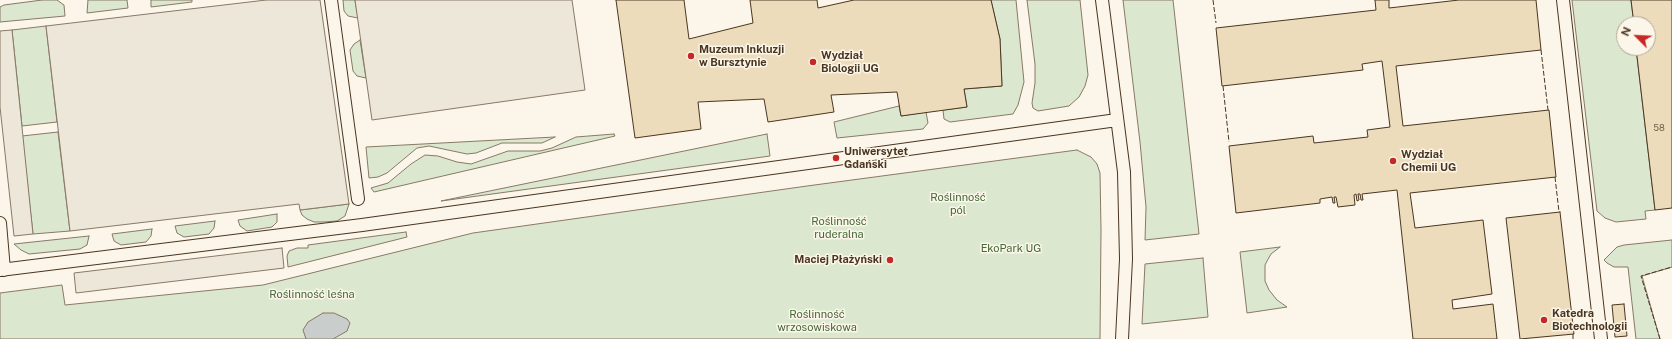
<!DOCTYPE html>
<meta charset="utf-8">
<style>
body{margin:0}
#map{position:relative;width:1672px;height:339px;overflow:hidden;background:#fbf6e9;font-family:"Public Sans",sans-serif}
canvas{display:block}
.north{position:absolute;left:1616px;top:16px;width:40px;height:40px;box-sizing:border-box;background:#fbf6e9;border:1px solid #b4a999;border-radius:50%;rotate:294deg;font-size:11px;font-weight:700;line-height:16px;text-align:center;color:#4a3520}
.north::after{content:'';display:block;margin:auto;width:14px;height:18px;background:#c62828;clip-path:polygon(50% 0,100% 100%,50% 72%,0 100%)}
</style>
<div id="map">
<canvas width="1672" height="339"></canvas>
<div class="north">N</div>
</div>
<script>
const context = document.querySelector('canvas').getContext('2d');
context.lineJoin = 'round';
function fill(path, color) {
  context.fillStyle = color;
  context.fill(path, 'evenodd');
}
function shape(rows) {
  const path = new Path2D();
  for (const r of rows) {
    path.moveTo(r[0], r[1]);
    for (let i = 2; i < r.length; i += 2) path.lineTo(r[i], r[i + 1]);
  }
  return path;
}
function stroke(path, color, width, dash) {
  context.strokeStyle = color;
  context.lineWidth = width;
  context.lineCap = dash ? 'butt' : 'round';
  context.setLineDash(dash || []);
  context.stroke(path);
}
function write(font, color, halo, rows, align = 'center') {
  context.font = font + ' "Public Sans",sans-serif';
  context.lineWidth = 3;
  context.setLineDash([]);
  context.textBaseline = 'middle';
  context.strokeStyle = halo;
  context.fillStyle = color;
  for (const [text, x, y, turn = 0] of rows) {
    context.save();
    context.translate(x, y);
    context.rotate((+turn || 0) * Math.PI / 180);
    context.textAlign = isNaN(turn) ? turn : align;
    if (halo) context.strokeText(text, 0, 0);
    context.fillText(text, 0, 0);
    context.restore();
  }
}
const green = shape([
 [42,0,57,0,64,5,65,16,0,22,0,7,4,5,42,0],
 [88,0,127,0,128,8,87,13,88,0],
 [151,0,192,0,192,2,151,7,151,0],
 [343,0,355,0,358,18,348,16,344,11,343,0],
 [991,0,1016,0,1024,82,1018,105,1013,114,950,122,944,119,943,110,967,107,964,89,1002,86,1000,39,991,0],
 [1027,0,1080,0,1088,75,1085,86,1079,97,1069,106,1038,111,1033,108,1032,103,1035,83,1035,64,1027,0],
 [1123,0,1173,0,1199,234,1145,240,1146,207,1140,142,1123,0],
 [1572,0,1631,0,1634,24,1624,24,1624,48,1636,48,1655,210,1645,211,1646,219,1616,222,1605,218,1597,211,1572,0],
 [46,26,57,122,22,126,12,30,46,26],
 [360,40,366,78,357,76,353,71,350,50,354,44,360,40],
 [899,106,901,116,926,112,928,123,923,129,837,138,834,122,899,106],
 [58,132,70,231,33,234,22,136,58,132],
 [614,134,615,136,374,192,371,188,388,183,411,164,425,155,438,156,457,162,471,164,508,151,540,151,552,148,576,137,614,134],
 [767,134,770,156,441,201,767,134],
 [555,137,542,143,502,143,476,153,467,154,429,146,417,148,387,173,378,177,369,178,366,147,555,137],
 [1077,150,1091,157,1097,164,1100,173,1101,230,1100,339,0,339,0,293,62,285,65,305,263,285,473,233,807,186,1077,150],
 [349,204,345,216,337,221,324,222,314,222,307,219,302,215,300,210,349,204],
 [277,214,277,222,272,227,247,231,240,226,238,220,277,214],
 [215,221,214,228,209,234,184,237,177,233,175,226,215,221],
 [152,229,151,236,146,242,121,245,114,241,112,234,152,229],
 [406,232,407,237,288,267,287,256,289,251,297,248,308,248,308,245,406,232],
 [89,236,87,245,80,249,29,254,21,250,14,244,89,236],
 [1672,240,1672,267,1642,276,1660,339,1636,339,1628,267,1614,267,1607,263,1604,260,1617,247,1624,245,1672,240],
 [1280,247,1271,254,1267,261,1265,265,1265,281,1269,290,1277,300,1287,307,1247,313,1240,252,1280,247],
 [1203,258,1208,317,1142,324,1145,264,1203,258]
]);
fill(green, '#dce7d0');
stroke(green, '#887966', 1);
const parking = shape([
 [266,0,320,0,349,204,300,210,299,204,70,231,46,26,266,0],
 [355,0,572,0,585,90,372,120,355,0],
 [12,30,33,234,14,236,0,107,0,31,12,30],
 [282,248,284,268,76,293,74,273,282,248]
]);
fill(parking, '#ede7d9');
stroke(parking, '#887966', 1);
const water = shape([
 [323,313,334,313,347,319,350,323,347,331,333,339,306,339,303,330,308,322,323,313]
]);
fill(water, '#c9cecd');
stroke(water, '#887966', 1);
const building = shape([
 [616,0,684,0,689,39,753,23,750,0,817,0,818,8,854,0,991,0,1000,39,1002,86,964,89,967,107,901,116,897,92,831,95,834,112,768,122,764,99,698,102,701,129,635,138,616,0],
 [1375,0,1389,0,1389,8,1459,0,1536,0,1541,50,1396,66,1403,126,1549,110,1556,177,1410,193,1415,228,1483,220,1492,294,1452,300,1453,309,1493,304,1497,339,1413,339,1397,190,1362,194,1363,200,1361,200,1360,194,1358,194,1359,200,1357,201,1356,194,1354,195,1355,205,1338,207,1336,197,1334,197,1335,203,1333,203,1332,197,1320,199,1320,203,1236,213,1229,146,1313,136,1314,143,1368,137,1367,130,1390,127,1382,61,1362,64,1363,70,1222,86,1216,28,1376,10,1375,0],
 [1631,0,1672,0,1672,208,1655,210,1636,48,1648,48,1648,24,1634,24,1631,0],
 [1560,212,1574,334,1520,339,1506,218,1560,212],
 [1624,304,1627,336,1615,337,1612,305,1624,304]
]);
fill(building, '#ecdcbc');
stroke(building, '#4a3520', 1);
const service = shape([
 [331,0,358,199],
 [1102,0,1124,172,1126,259,1122,339],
 [1563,0,1601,339],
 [0,223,4,270],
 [0,270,362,225,1117,120]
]);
stroke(service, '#4a3520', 14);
stroke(service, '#fbf6e9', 12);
stroke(shape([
 [1213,0,1216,23],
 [1541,50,1548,110],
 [1223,86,1229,142],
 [1555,177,1559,212],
 [1573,334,1573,339],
 [1660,339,1641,276,1672,267]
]), '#4a3520', 1, [5, 2]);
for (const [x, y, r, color] of [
 [691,56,4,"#c62828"],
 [813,62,4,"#c62828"],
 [836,158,4,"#c62828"],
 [1393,161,4,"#c62828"],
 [890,260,4,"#c62828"],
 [1544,320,4,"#c62828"]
]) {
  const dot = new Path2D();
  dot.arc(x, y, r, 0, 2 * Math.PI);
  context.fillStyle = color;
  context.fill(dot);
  stroke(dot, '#fbf6e9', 1.5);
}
write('9px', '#725f47', null, [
 ["58",1659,128]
]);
write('bold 11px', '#4a3520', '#fbf6e9', [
 ["Muzeum Inkluzji",699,50],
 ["w Bursztynie",699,63],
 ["Wydział",821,56],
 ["Biologii UG",821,69],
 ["Uniwersytet",844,152],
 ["Gdański",844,165],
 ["Wydział",1401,155],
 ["Chemii UG",1401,168],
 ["Maciej Płażyński",882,260,"right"],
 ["Katedra",1552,314],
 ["Biotechnologii",1552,327]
], 'left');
write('11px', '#436837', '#fbf6e9', [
 ["Roślinność",958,198],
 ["pól",958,211],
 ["Roślinność",839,222],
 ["ruderalna",839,235],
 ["EkoPark UG",1011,249],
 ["Roślinność leśna",312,295],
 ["Roślinność",817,315],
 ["wrzosowiskowa",817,328]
]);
</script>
